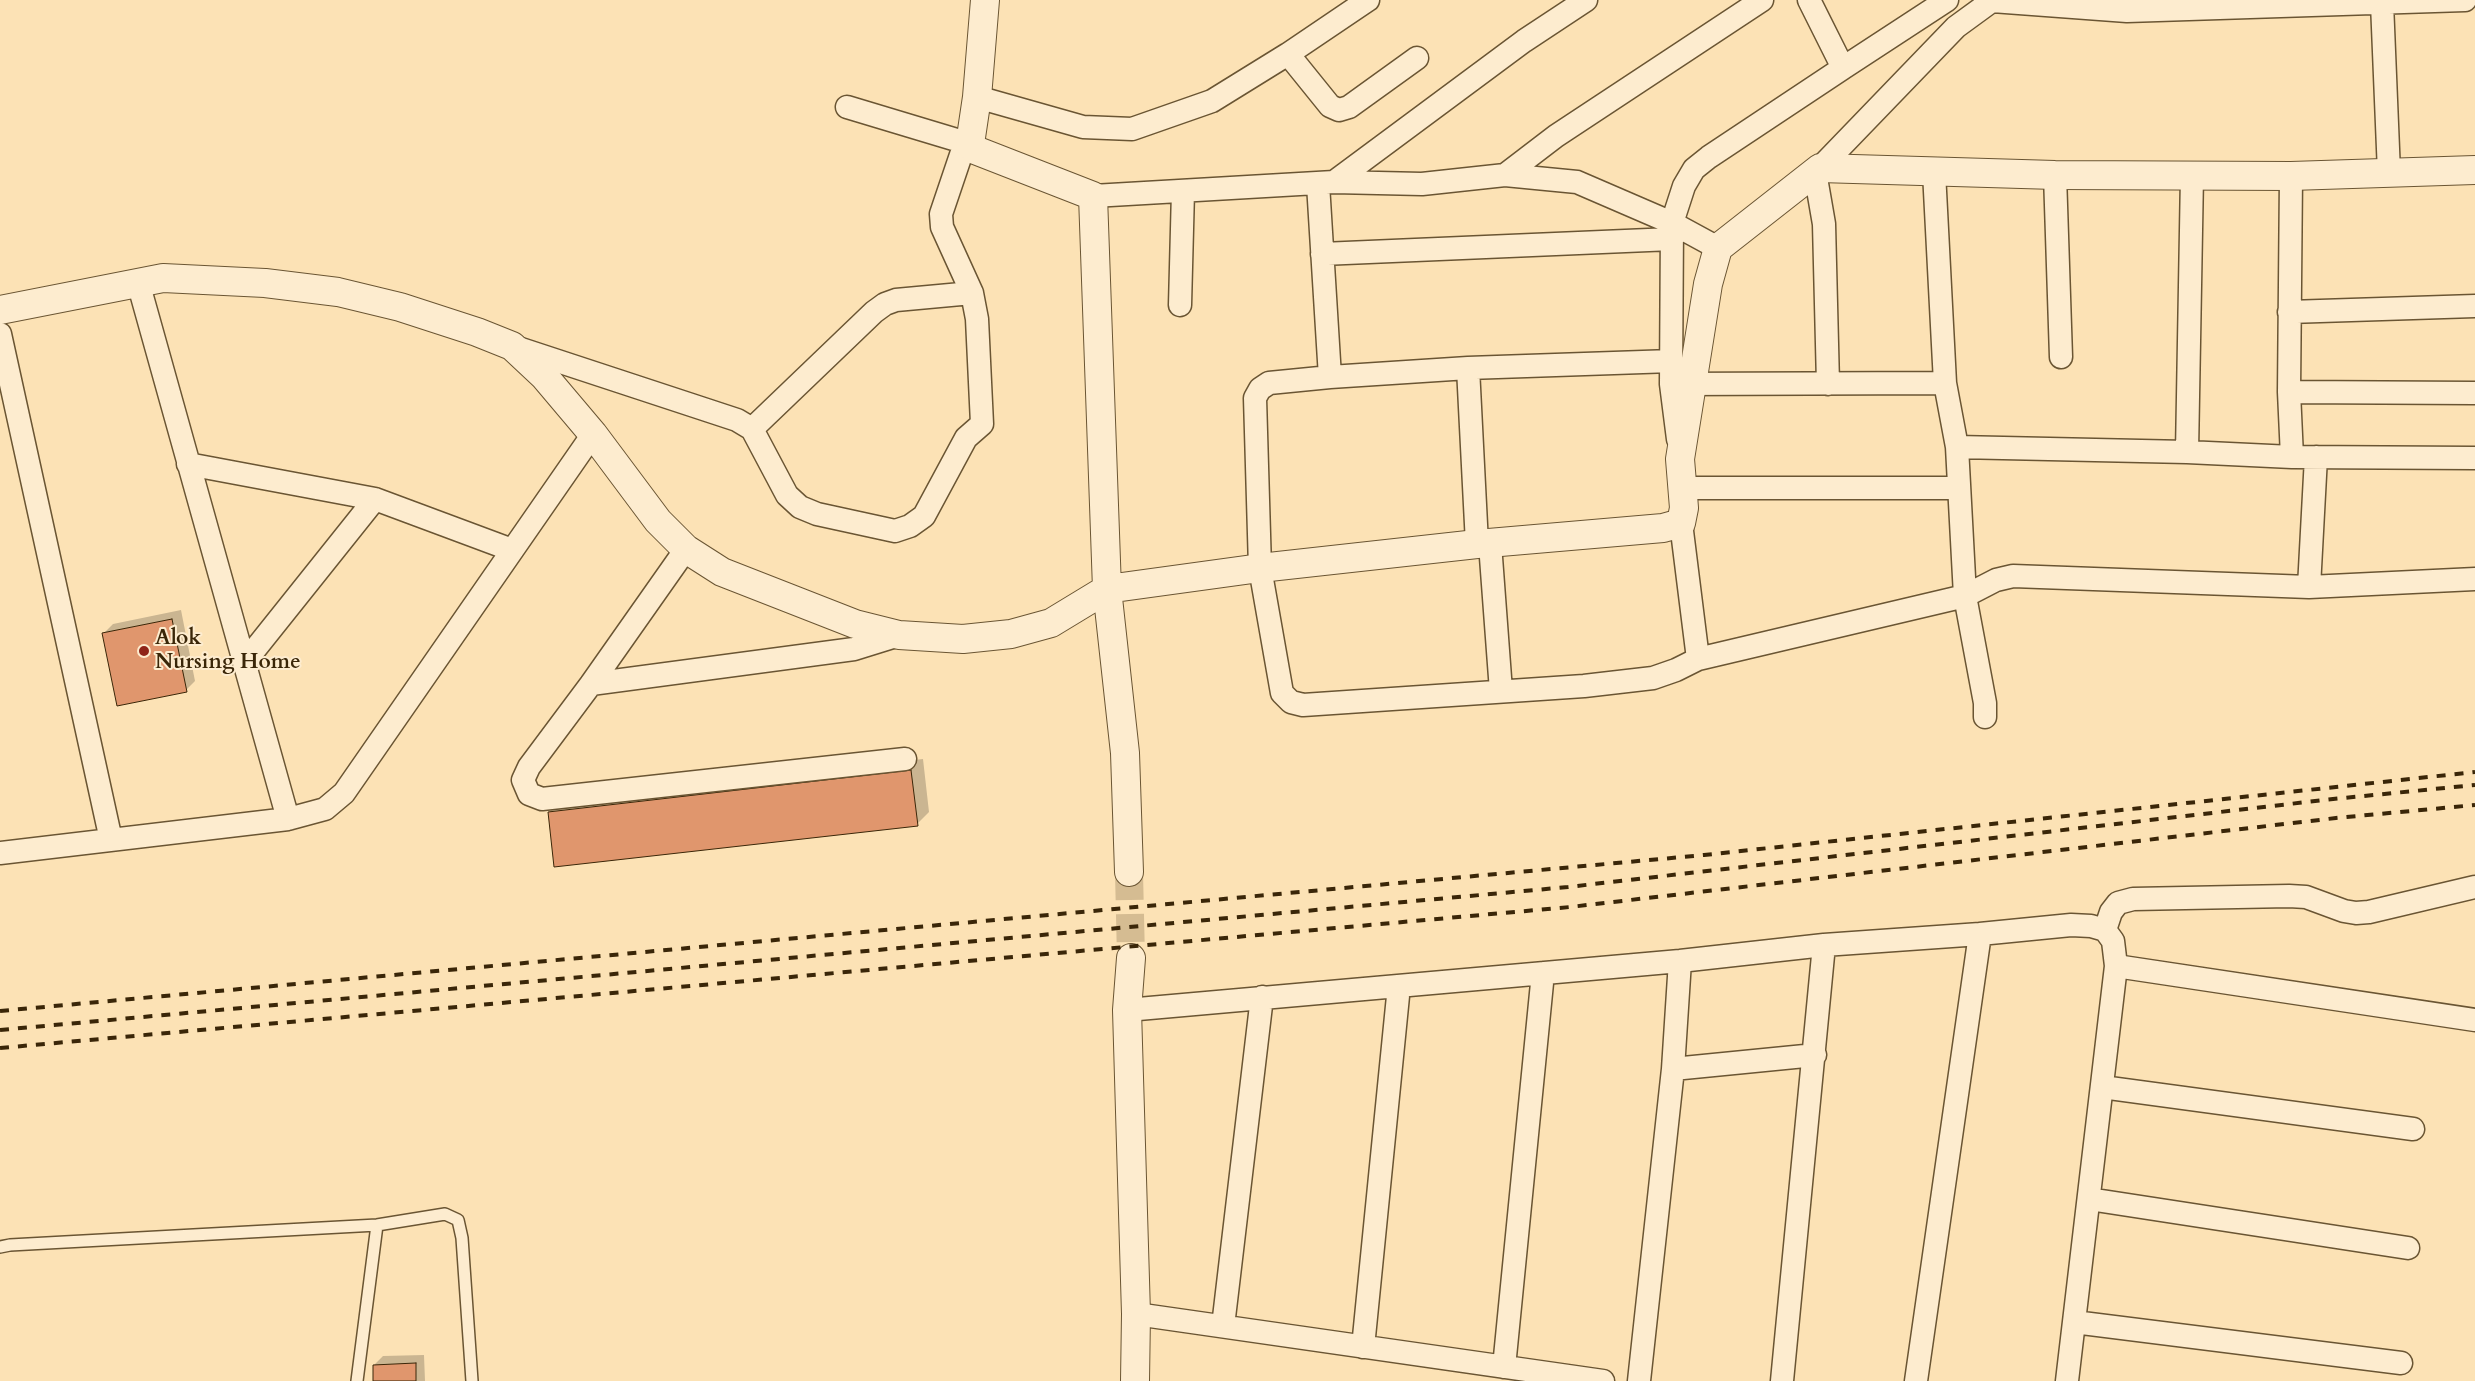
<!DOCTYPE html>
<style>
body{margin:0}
canvas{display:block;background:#fce2b5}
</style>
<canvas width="2475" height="1381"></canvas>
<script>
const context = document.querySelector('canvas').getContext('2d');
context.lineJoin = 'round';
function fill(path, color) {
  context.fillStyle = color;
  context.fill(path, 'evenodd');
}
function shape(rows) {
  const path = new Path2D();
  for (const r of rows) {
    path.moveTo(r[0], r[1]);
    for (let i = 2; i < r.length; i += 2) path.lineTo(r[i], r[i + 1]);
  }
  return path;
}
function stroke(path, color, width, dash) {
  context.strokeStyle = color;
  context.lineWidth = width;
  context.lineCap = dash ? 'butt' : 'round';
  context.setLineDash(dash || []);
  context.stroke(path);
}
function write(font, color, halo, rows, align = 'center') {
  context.font = font + ' Cardo,serif';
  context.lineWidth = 4;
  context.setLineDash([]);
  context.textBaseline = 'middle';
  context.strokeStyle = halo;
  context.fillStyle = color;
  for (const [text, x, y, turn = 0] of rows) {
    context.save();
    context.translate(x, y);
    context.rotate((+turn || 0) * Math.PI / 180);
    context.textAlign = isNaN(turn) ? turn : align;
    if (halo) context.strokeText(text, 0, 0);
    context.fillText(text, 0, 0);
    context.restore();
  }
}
fill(shape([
 [181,610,195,681,186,690,104,633,113,624],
 [923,759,929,812,917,824,549,812,561,800],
 [424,1355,425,1381,374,1381,374,1365,383,1356]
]), '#0003');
const building = shape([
 [172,619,187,692,117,706,102,633,172,619],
 [911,770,918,826,554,867,548,812,911,770],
 [416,1363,416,1381,373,1381,373,1365,416,1363]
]);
fill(building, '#e0966d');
stroke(building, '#3a2608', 1);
stroke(shape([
 [1129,872,1131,958]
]), '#d5bc92', 28, [28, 14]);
const service = shape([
 [0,1247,10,1245,377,1225,445,1214,458,1220,462,1238,472,1381],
 [357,1381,377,1225]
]);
const minor = shape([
 [1992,1,2127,11,2465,0],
 [2382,3,2389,173],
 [1288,54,1330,106,1339,110,1349,107,1417,58],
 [1843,68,1947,0],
 [977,97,1083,127,1132,129,1212,101,1288,54,1368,0],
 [847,107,970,144],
 [1820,168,1956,27,1993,0],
 [1815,172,1824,224,1828,384],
 [1934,172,1945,383,1957,447,1965,596,1985,703,1985,717],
 [1505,175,1556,136,1762,0],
 [2055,175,2061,357],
 [2291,176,2289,392,2475,393],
 [1334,182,1524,41,1586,0],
 [1318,184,1330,377],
 [1093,196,1334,182,1422,184,1505,175,1577,182,1672,223,1718,248],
 [1322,254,1672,239],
 [138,282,288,819],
 [1180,305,1183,191],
 [2289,312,2475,306],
 [0,334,111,840],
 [515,347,737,420,752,429,787,495,800,507,817,514,895,531,910,526,924,516,966,438,982,424,977,319,972,293,942,227,941,214,965,143],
 [1672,361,1468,368,1330,377,1269,383,1260,389,1255,398,1260,568,1282,693,1291,702,1303,705,1584,686,1653,678,1676,670,1698,659,1965,596,1996,580,2013,576,2309,587,2475,579],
 [1468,368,1477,544],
 [1676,384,1945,383],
 [2289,392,2292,457],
 [752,429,874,312,885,304,896,300,972,293],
 [1678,439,1671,384,1672,223,1684,186,1694,169,1709,157,1843,68,1809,0],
 [1957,447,2187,452,2292,457,2475,458],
 [2187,452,2192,175],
 [188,464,375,499,512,550],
 [1682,488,1957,488],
 [1681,523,1698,659],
 [1490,544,1501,691],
 [686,549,591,684,529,767,523,780,529,794,542,799,905,759],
 [2309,587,2316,457],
 [244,663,375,499],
 [591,684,854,649,899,635],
 [0,853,288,819,325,809,344,793,593,434],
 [2105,930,2111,912,2118,903,2133,899,2289,896,2306,897,2344,911,2356,913,2369,912,2475,887],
 [2116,966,2475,1020],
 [1127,1010,1680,961,1824,945,1980,934],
 [1673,1069,1815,1055],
 [2102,1087,2413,1129],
 [2089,1199,2408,1248],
 [1136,1314,1603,1381],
 [2074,1322,2401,1363],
 [1223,1326,1262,997],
 [1363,1347,1399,986],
 [1504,1367,1543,973],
 [1639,1381,1673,1069,1680,961],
 [1782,1381,1824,945],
 [1916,1381,1980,934,2071,925,2091,926,2105,930,2113,941,2116,966,2067,1381]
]);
const tertiary = shape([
 [985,0,977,97,970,144,975,150,1093,196,1107,589,1125,753,1129,872],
 [0,310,163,278,265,283,338,292,400,307,477,332,512,346,544,376,593,434,658,521,686,549,722,572,855,624,899,635,963,639,1011,634,1051,623,1107,589,1260,568,1477,544,1663,528,1681,523,1684,508,1680,459,1708,284,1718,248,1820,168,2055,175,2291,176,2475,170],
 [1131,958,1127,1010,1136,1314,1135,1381]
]);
stroke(service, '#6a5533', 14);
stroke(minor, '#6a5533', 25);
stroke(tertiary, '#6a5533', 30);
stroke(service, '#fdeccf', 11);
stroke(minor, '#fdeccf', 22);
stroke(tertiary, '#fdeccf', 28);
stroke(shape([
 [0,1011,1704,855,2475,772],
 [0,1030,1568,887,2333,799,2475,785],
 [0,1048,1570,907,2336,818,2475,805]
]), '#3a2608', 4, [9, 9]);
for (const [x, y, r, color] of [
 [144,651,6,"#8f2418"]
]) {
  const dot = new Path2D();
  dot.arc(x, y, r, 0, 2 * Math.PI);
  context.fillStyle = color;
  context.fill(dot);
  stroke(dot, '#fdeccf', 2);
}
write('bold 21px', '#3a2608', '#fdeccf', [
 ["Alok",155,639],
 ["Nursing Home",155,663]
], 'left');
</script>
